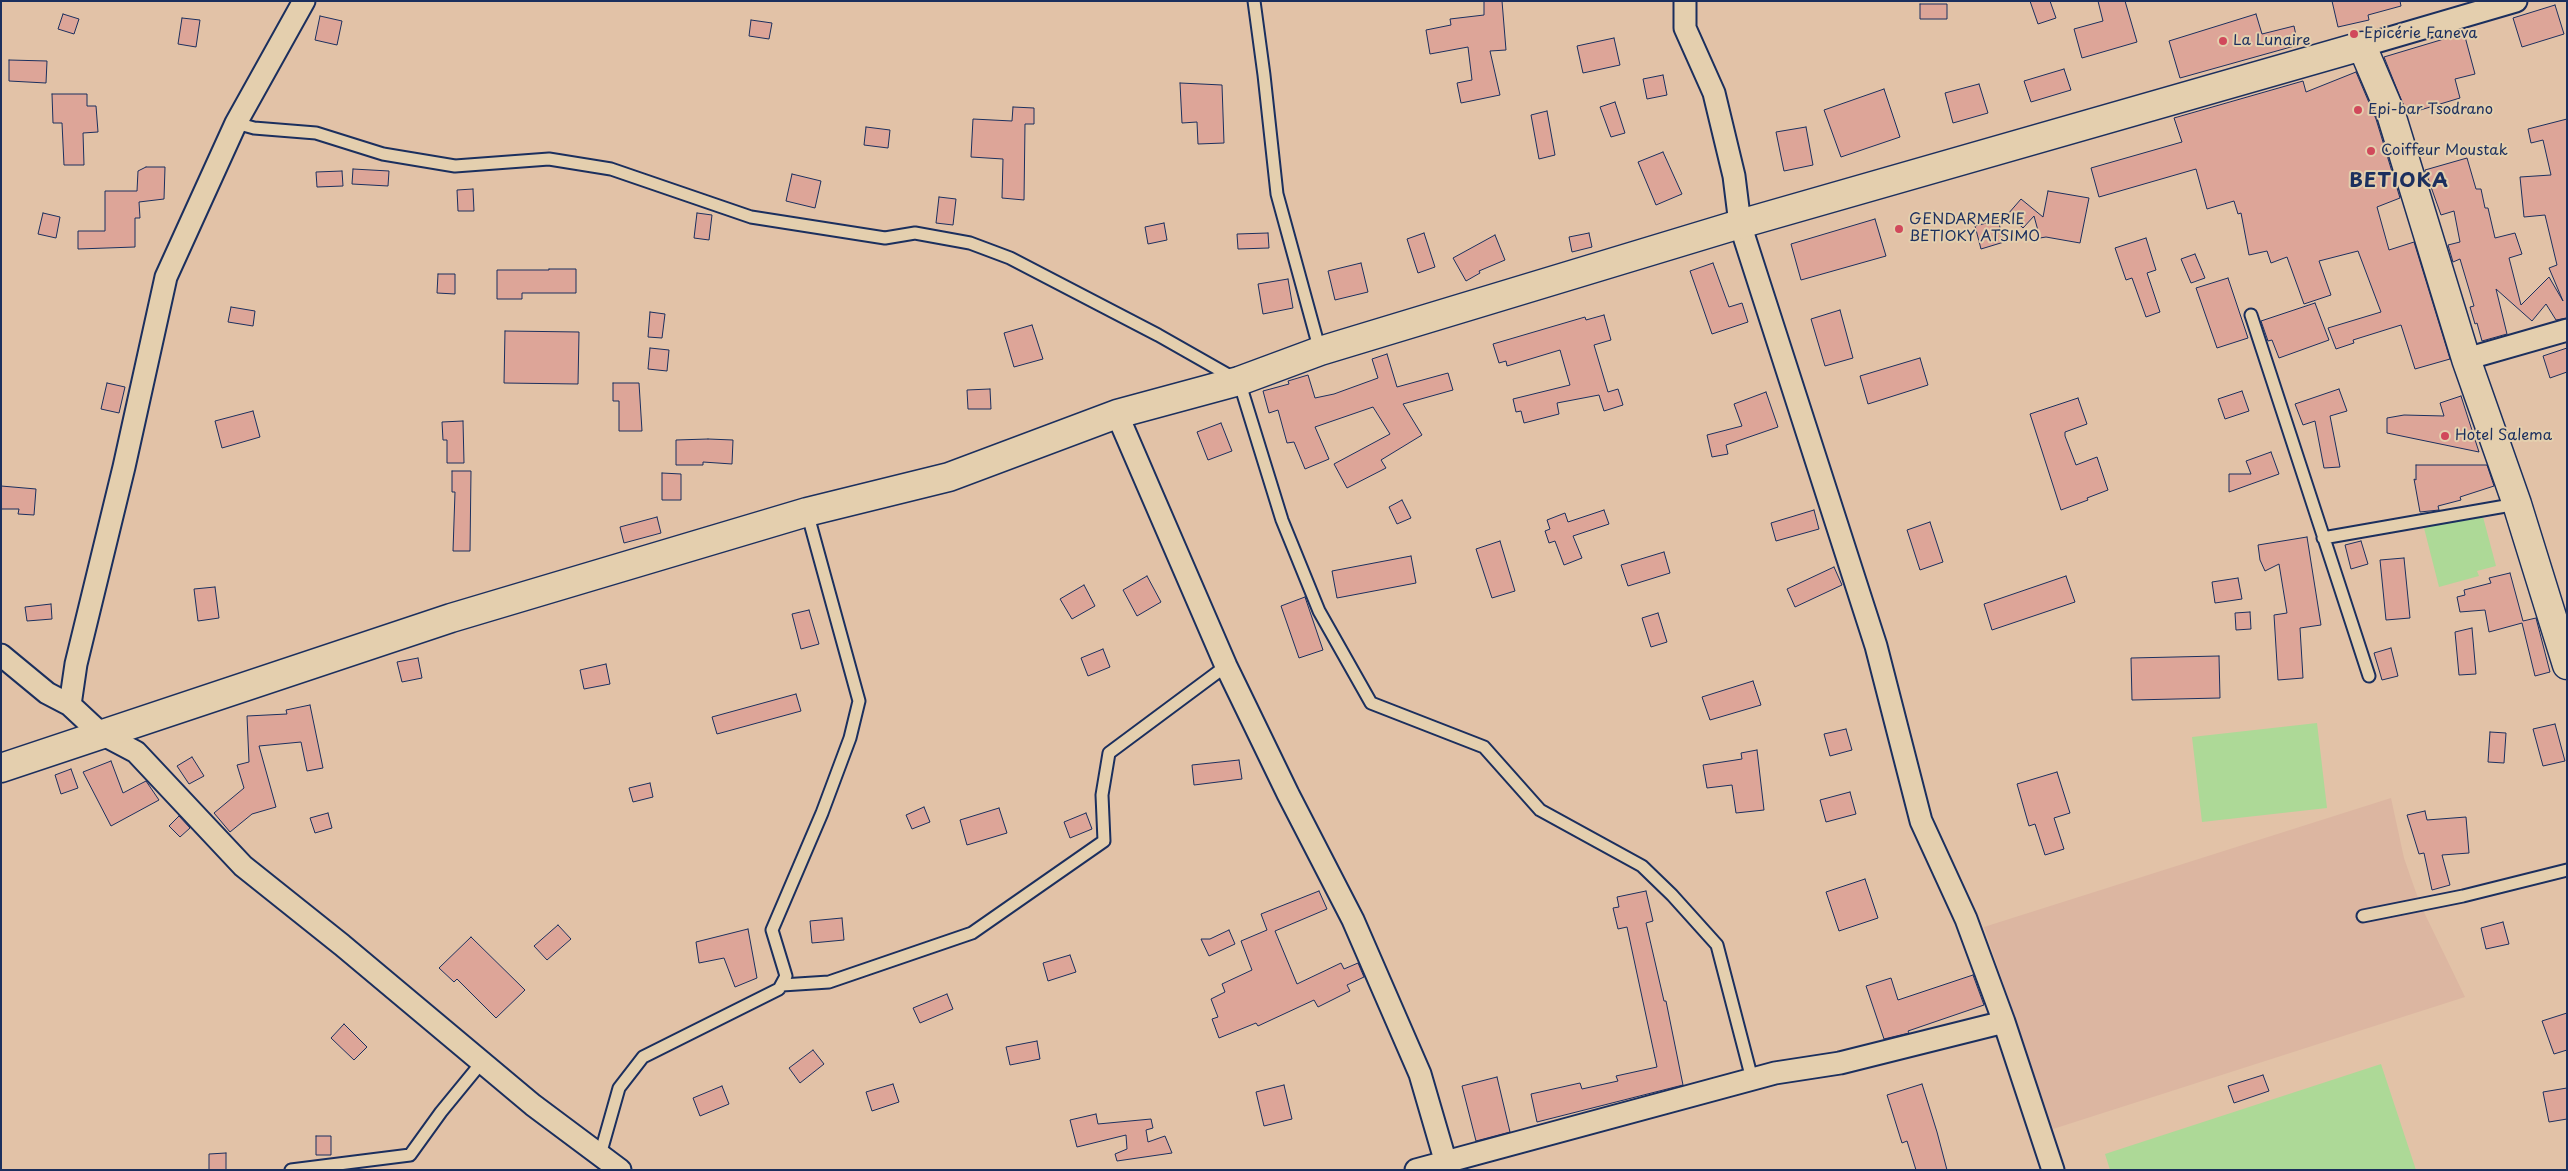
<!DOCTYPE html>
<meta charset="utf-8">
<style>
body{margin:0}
#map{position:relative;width:2568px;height:1171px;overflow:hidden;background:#e2c2a7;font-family:"Playpen Sans",sans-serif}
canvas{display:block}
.frame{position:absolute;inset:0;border:2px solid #1b2f5e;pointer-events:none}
</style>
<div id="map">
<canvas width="2568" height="1171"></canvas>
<div class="frame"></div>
</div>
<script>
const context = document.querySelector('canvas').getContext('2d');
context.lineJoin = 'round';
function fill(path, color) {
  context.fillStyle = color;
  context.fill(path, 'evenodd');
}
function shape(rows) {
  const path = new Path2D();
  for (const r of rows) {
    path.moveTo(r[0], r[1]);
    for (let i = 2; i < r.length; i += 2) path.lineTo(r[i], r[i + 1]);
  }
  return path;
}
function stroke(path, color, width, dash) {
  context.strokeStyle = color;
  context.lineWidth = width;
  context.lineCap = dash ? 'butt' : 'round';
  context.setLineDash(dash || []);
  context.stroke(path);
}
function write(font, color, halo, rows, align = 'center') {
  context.font = font + ' "Playpen Sans",sans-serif';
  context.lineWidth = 4;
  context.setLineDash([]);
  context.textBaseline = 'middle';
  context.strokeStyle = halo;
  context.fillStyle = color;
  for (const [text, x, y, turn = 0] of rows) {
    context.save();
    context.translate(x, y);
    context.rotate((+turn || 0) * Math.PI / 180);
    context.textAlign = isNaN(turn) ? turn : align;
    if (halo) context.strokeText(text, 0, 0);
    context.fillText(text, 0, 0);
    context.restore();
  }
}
fill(shape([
 [2391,798,2404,858,2420,904,2465,997,2053,1129,1984,927]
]), '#dcb6a1');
fill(shape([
 [2482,513,2496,566,2477,571,2479,576,2439,587,2424,528],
 [2317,723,2327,808,2202,822,2192,737],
 [2381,1064,2416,1170,2110,1170,2105,1154]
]), '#add997');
const building = shape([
 [1484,1,1502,1,1506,50,1490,51,1500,95,1461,103,1457,83,1472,80,1468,47,1430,54,1426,30,1451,25,1450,19,1484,15,1484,1],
 [2030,1,2050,1,2056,18,2038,24,2030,1],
 [2098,1,2125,1,2137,42,2082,58,2074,29,2103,21,2098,1],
 [2332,1,2400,1,2401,6,2368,15,2369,20,2338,27,2332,1],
 [1920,4,1947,4,1947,19,1920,19,1920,4],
 [2555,5,2564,34,2522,47,2513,18,2555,5],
 [63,14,79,19,74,34,58,29,63,14],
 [2256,14,2262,34,2294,26,2298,45,2180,78,2169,41,2256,14],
 [320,16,342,21,337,45,315,40,320,16],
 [182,18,200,20,196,47,178,44,182,18],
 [751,20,772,23,769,39,749,36,751,20],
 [2464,33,2475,74,2455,79,2460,98,2407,114,2384,57,2464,33],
 [1614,38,1620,65,1583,73,1577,46,1614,38],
 [9,60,47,61,46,83,9,81,9,60],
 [2064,69,2071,90,2031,102,2024,81,2064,69],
 [2356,72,2376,119,2400,198,2377,207,2389,250,2414,242,2450,359,2415,369,2401,325,2353,340,2354,343,2336,349,2328,328,2381,312,2358,251,2319,261,2331,295,2304,304,2287,257,2271,263,2267,251,2249,255,2241,213,2238,214,2234,201,2207,209,2196,169,2099,197,2091,168,2182,142,2174,118,2303,81,2306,92,2356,72],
 [1663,75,1667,95,1647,99,1643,79,1663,75],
 [1180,83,1222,85,1224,143,1198,144,1197,122,1182,123,1180,83],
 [1979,84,1988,113,1953,123,1945,93,1979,84],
 [1884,89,1900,137,1841,157,1824,110,1884,89],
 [52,94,87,94,87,106,96,106,98,132,83,133,84,165,64,165,62,123,53,123,52,94],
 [1615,102,1625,133,1611,137,1600,107,1615,102],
 [1013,107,1034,108,1034,124,1025,124,1024,200,1002,198,1003,159,971,157,973,119,1012,121,1013,107],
 [1547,111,1555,155,1539,159,1531,115,1547,111],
 [2567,119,2567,318,2556,320,2546,304,2532,321,2496,289,2507,334,2482,341,2477,323,2475,324,2470,307,2474,306,2460,259,2453,262,2448,245,2460,242,2454,211,2441,215,2425,170,2467,158,2476,189,2481,189,2485,208,2488,208,2495,238,2515,233,2522,254,2509,258,2521,305,2549,277,2563,301,2549,268,2557,265,2545,215,2524,217,2520,177,2551,175,2543,140,2531,143,2528,129,2567,119],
 [866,127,890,130,888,148,864,145,866,127],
 [1806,127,1813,165,1784,171,1776,132,1806,127],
 [1663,152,1682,194,1656,205,1638,162,1663,152],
 [146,167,165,167,164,199,139,202,140,218,135,218,135,247,78,249,78,231,105,231,105,191,137,191,138,171,146,167],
 [353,169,389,171,388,186,352,184,353,169],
 [342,171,343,186,317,187,316,172,342,171],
 [792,174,821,181,815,208,786,201,792,174],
 [473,189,474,211,458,211,457,190,473,189],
 [2048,191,2089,198,2080,243,2046,237,2040,238,2034,216,2023,228,2008,214,2021,199,2043,217,2048,191],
 [939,197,956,199,953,225,936,223,939,197],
 [43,213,60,217,56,238,38,234,43,213],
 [697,213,712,215,709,240,694,238,697,213],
 [1875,219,1886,256,1801,280,1791,244,1875,219],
 [1998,220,2004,242,1981,249,1975,226,1998,220],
 [1164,223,1167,240,1148,244,1145,227,1164,223],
 [1268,233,1269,248,1238,249,1237,234,1268,233],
 [1424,233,1435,267,1418,273,1407,239,1424,233],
 [1589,233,1592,247,1572,252,1569,237,1589,233],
 [1495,235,1505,260,1479,271,1480,273,1466,281,1453,258,1495,235],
 [2146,238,2156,270,2147,273,2160,312,2146,317,2132,278,2126,280,2115,248,2146,238],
 [2195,254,2205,278,2191,283,2181,259,2195,254],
 [1361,263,1368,292,1335,300,1328,271,1361,263],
 [1713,263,1729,307,1742,303,1748,322,1712,334,1690,271,1713,263],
 [549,269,576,269,576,293,522,293,522,299,497,299,497,270,549,270,549,269],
 [438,274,455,274,455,294,437,293,438,274],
 [2228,278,2248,338,2217,348,2196,288,2228,278],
 [1288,279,1293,308,1263,314,1258,284,1288,279],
 [2315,303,2329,340,2279,358,2272,340,2268,341,2261,321,2315,303],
 [231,307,255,311,253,326,228,322,231,307],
 [1840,310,1853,358,1825,366,1811,319,1840,310],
 [650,312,665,314,662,338,648,337,650,312],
 [1604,315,1611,340,1594,345,1608,392,1618,389,1623,405,1604,411,1599,395,1557,403,1559,414,1524,423,1521,411,1516,412,1513,399,1570,385,1560,350,1507,366,1506,361,1499,363,1493,344,1585,317,1586,320,1604,315],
 [1032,325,1043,359,1014,367,1004,333,1032,325],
 [505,331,579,332,578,384,504,383,505,331],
 [650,348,669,350,667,371,648,369,650,348],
 [2567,348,2567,372,2550,378,2543,356,2567,348],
 [1387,354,1397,387,1448,373,1453,390,1403,404,1422,435,1381,460,1386,468,1347,488,1334,464,1390,434,1373,407,1315,427,1329,459,1305,469,1294,442,1287,443,1278,410,1269,413,1263,391,1289,384,1288,381,1308,375,1315,398,1334,394,1378,378,1372,359,1387,354],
 [1920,358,1928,385,1868,404,1860,376,1920,358],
 [107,383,125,387,119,413,101,409,107,383],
 [613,383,639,383,642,431,619,431,619,401,613,401,613,383],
 [990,389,991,409,968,409,967,390,990,389],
 [2339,389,2347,411,2330,416,2340,467,2324,468,2315,421,2303,425,2295,404,2339,389],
 [2242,391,2249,411,2225,419,2218,399,2242,391],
 [1766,392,1778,427,1726,445,1728,454,1712,457,1707,435,1742,426,1734,404,1766,392],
 [2461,396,2479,452,2387,433,2387,418,2404,415,2444,416,2440,403,2461,396],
 [2078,398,2087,424,2065,432,2065,436,2076,465,2097,457,2108,490,2087,498,2088,500,2061,510,2030,414,2078,398],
 [253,411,260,437,222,448,215,421,253,411],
 [463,421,464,463,447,463,447,440,443,440,442,422,463,421],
 [1221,423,1232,451,1208,460,1197,432,1221,423],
 [708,439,733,440,732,464,703,462,703,465,676,465,676,440,708,439],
 [2271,452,2279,474,2229,492,2229,474,2251,474,2246,461,2271,452],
 [2416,465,2487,465,2494,486,2460,497,2461,500,2438,506,2439,510,2420,512,2414,479,2416,480,2416,465],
 [452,471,471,471,470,551,453,551,455,492,452,492,452,471],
 [662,473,681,474,681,500,662,500,662,473],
 [1,486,36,489,34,515,18,514,19,509,1,509,1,486],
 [1402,500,1411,518,1397,524,1389,507,1402,500],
 [1604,510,1609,524,1573,536,1582,558,1564,565,1555,541,1549,543,1545,531,1550,529,1547,520,1565,513,1568,522,1604,510],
 [1814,510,1819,529,1776,541,1771,523,1814,510],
 [657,517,661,533,624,543,620,527,657,517],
 [1930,522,1943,562,1920,570,1907,530,1930,522],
 [2307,537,2321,625,2300,628,2303,678,2278,680,2274,615,2287,613,2279,564,2265,571,2260,560,2258,545,2307,537],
 [1500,541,1515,591,1492,598,1476,549,1500,541],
 [2361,541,2368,564,2351,569,2345,545,2361,541],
 [1664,552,1670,573,1628,586,1621,565,1664,552],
 [1411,556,1416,583,1337,598,1332,571,1411,556],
 [2404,558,2410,618,2386,620,2380,560,2404,558],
 [1834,567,1842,585,1795,607,1787,589,1834,567],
 [2510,573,2523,621,2536,618,2550,672,2535,676,2522,623,2489,632,2485,610,2460,612,2457,597,2465,595,2464,590,2491,583,2489,578,2510,573],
 [1147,576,1161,602,1137,616,1123,590,1147,576],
 [2066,576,2075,602,1992,630,1984,604,2066,576],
 [2238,578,2242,599,2215,603,2212,582,2238,578],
 [1084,585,1095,606,1072,619,1060,599,1084,585],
 [215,587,219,618,198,621,194,589,215,587],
 [1305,597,1323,650,1299,658,1281,606,1305,597],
 [51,604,52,619,27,621,25,607,51,604],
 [809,610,819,644,801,649,792,614,809,610],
 [2250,612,2251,629,2236,630,2235,613,2250,612],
 [1658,613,1667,642,1651,647,1642,618,1658,613],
 [2472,628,2476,674,2459,675,2455,632,2472,628],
 [2391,648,2398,676,2382,680,2374,653,2391,648],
 [1103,649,1110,667,1088,676,1081,658,1103,649],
 [2219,656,2220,698,2132,700,2131,658,2219,656],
 [418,658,422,678,402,682,397,662,418,658],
 [606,664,610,684,584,689,580,670,606,664],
 [1753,681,1761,705,1710,720,1702,697,1753,681],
 [796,694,801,711,717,734,712,717,796,694],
 [310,705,323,768,307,771,301,742,259,746,276,807,252,814,230,832,214,813,244,788,237,765,249,762,247,716,287,714,286,710,310,705],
 [2555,724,2565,761,2543,766,2533,729,2555,724],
 [1846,729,1852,750,1830,756,1824,734,1846,729],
 [2490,732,2506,733,2504,763,2488,762,2490,732],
 [1757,750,1764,810,1736,813,1732,785,1707,788,1703,765,1742,759,1741,753,1757,750],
 [192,757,204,776,189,784,177,766,192,757],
 [1239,760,1242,779,1194,785,1192,765,1239,760],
 [111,761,123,793,146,781,159,800,111,826,83,772,111,761],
 [71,769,78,788,61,794,55,775,71,769],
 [2057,772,2070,813,2054,818,2064,849,2045,855,2035,824,2029,826,2017,784,2057,772],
 [650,783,653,797,633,802,629,788,650,783],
 [1850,792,1856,814,1826,822,1820,800,1850,792],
 [924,807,930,822,912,829,906,815,924,807],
 [999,808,1007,833,967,845,960,820,999,808],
 [2425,811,2427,820,2466,817,2469,853,2442,855,2450,885,2432,890,2424,853,2419,854,2407,815,2425,811],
 [328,813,332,828,315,833,310,818,328,813],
 [1086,813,1092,829,1070,838,1064,822,1086,813],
 [179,816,190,828,180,837,169,826,179,816],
 [1865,879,1878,918,1839,931,1826,892,1865,879],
 [1319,891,1327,909,1275,931,1297,984,1341,963,1344,969,1358,963,1364,977,1347,985,1350,991,1318,1007,1314,1000,1258,1026,1256,1023,1219,1038,1212,1019,1218,1017,1211,999,1225,992,1222,984,1252,970,1241,941,1267,930,1261,914,1319,891],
 [1646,891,1653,921,1646,923,1664,1001,1666,1001,1683,1085,1537,1122,1531,1094,1580,1083,1582,1089,1618,1081,1616,1076,1657,1067,1627,927,1618,929,1613,908,1619,907,1617,897,1646,891],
 [842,918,844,940,812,943,810,921,842,918],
 [2503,922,2509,944,2486,949,2481,928,2503,922],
 [558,925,571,939,547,960,534,946,558,925],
 [748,929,757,978,735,987,724,958,699,963,696,942,748,929],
 [1229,930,1235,944,1209,956,1201,939,1210,939,1229,930],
 [471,937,525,990,496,1018,457,979,454,982,439,968,471,937],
 [1070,955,1076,972,1048,981,1043,963,1070,955],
 [1973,975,1984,1005,1908,1031,1909,1033,1884,1039,1866,986,1891,978,1898,1000,1973,975],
 [947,994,953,1009,920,1023,913,1008,947,994],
 [2567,1013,2567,1050,2554,1054,2542,1021,2567,1013],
 [344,1024,367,1047,354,1060,331,1038,344,1024],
 [1037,1041,1040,1059,1010,1065,1006,1047,1037,1041],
 [813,1050,824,1064,800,1083,789,1068,813,1050],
 [2263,1075,2269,1091,2234,1103,2228,1086,2263,1075],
 [1497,1077,1510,1132,1476,1141,1462,1086,1497,1077],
 [893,1084,899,1102,872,1111,866,1092,893,1084],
 [1922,1084,1937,1132,1947,1170,1916,1170,1907,1141,1902,1143,1887,1095,1922,1084],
 [1284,1085,1292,1119,1264,1126,1256,1092,1284,1085],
 [722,1086,729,1104,700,1116,693,1098,722,1086],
 [2567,1088,2567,1119,2549,1122,2543,1092,2567,1088],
 [1096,1114,1098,1124,1151,1119,1153,1128,1146,1130,1148,1142,1165,1136,1172,1153,1117,1161,1115,1154,1127,1149,1126,1135,1077,1147,1070,1120,1096,1114],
 [316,1136,331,1136,331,1155,316,1155,316,1136],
 [226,1153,226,1170,209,1170,209,1154,226,1153]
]);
fill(building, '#dda598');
stroke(building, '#1b2f5e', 1);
const service = shape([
 [1254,1,1264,75,1277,194,1320,351],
 [236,123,254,128,316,133,383,154,455,166,549,159,611,169,751,217,885,238,915,233,970,243,1010,258,1158,335,1239,381,1282,520,1319,611,1371,703,1484,747,1540,810,1642,866,1672,895,1717,945,1752,1079],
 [2251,315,2369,676],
 [2323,538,2517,504],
 [2363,916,2463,896,2567,870],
 [782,985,829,982,972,933,1104,841,1102,795,1109,753,1226,666],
 [600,1155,619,1088,643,1057,779,989,786,976,772,930,822,813,850,738,859,701,807,512],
 [291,1170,410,1155,441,1112,482,1062]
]);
const minor = shape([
 [1685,1,1685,28,1714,93,1734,176,1740,224,1876,646,1921,821,1966,919,2004,1022,2053,1170],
 [2362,46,2516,1],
 [2466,359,2567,330],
 [1117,414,1226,666,1288,794,1353,920,1420,1074,1448,1170],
 [1,655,47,693,70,705,100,733,136,752,243,866,342,945,533,1105,620,1170],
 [70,705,76,664,124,467,166,277,236,123,304,1],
 [1416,1170,1775,1073,1840,1063,2004,1022]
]);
const secondary = shape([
 [1,768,451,618,807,512,949,477,1117,414,1239,381,1320,351,1740,224,2362,46,2391,114,2466,359,2517,504,2567,665]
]);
stroke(service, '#1b2f5e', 15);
stroke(minor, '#1b2f5e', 25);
stroke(secondary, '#1b2f5e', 31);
stroke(service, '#e4cfae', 11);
stroke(minor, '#e4cfae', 21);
stroke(secondary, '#e4cfae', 28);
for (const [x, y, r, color] of [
 [2354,34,5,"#d1495b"],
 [2223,41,5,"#d1495b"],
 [2358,110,5,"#d1495b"],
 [2371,151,5,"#d1495b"],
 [1899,229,5,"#d1495b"],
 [2445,436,5,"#d1495b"]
]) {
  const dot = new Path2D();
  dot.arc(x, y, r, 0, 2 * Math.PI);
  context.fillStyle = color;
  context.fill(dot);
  stroke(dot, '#e4cfae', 2);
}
write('15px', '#1b2f5e', '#e4cfae', [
 ["Epicérie Faneva",2364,34],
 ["La Lunaire",2233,41],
 ["Epi-bar Tsodrano",2368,110],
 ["Coiffeur Moustak",2381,151],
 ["GENDARMERIE",1909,220],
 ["BETIOKY ATSIMO",1909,237],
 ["Hotel Salema",2455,436]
], 'left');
context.letterSpacing = '1px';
write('bold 20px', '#1b2f5e', '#e4cfae', [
 ["BETIOKA",2399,181]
]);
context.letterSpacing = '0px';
</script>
